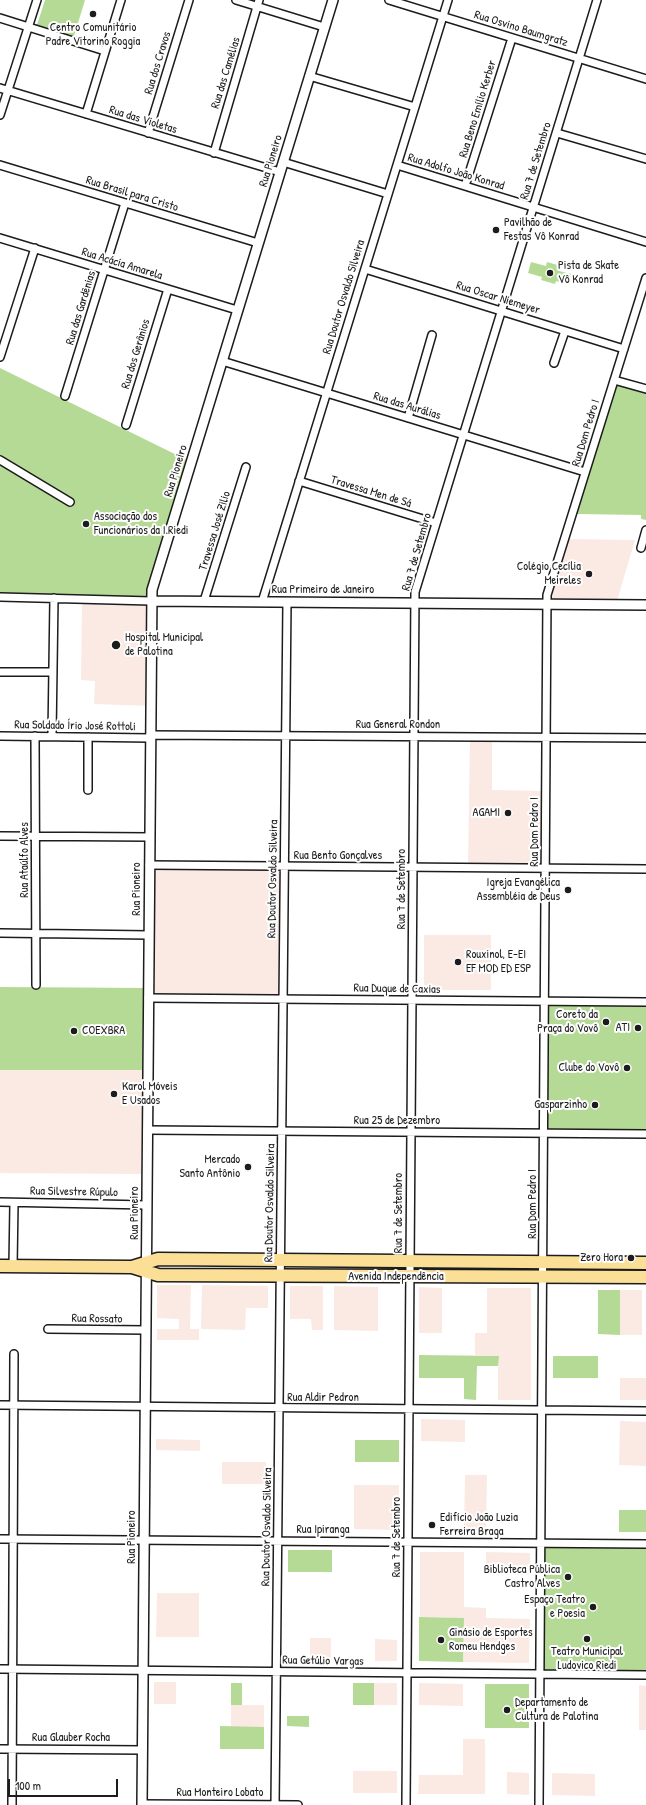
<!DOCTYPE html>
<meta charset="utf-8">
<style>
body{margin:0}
#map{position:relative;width:646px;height:1805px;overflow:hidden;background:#fff;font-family:"Patrick Hand",sans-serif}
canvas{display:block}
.scale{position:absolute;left:8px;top:1779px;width:110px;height:18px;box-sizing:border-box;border:2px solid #1c1c1c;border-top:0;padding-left:5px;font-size:12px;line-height:14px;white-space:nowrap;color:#1c1c1c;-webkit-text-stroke:3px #fff;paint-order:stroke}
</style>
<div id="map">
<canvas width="646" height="1805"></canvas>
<div class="scale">100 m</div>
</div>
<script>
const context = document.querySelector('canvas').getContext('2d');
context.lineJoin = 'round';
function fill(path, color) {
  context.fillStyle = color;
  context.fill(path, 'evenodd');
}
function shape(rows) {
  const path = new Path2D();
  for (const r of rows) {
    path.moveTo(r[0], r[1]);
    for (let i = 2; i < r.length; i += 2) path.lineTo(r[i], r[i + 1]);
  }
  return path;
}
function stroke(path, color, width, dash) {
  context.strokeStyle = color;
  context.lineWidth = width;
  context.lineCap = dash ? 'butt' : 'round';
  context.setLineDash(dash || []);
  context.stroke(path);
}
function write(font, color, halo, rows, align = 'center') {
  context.font = font + ' "Patrick Hand",sans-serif';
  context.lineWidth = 4;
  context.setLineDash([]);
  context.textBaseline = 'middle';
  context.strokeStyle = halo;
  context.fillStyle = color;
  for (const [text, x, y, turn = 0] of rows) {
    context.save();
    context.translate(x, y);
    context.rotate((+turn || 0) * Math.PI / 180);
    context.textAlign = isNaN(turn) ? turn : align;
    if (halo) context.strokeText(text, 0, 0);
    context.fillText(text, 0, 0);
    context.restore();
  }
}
fill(shape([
 [565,539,635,540,616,604,547,604],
 [82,599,151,601,151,706,94,704,95,681,81,680],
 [470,737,492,737,492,790,547,791,546,869,468,868],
 [149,865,284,866,283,999,148,998],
 [424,935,491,935,491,990,424,990],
 [0,1070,148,1070,147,1174,0,1173],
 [157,1285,191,1285,190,1329,199,1329,199,1340,157,1340,157,1329,179,1329,179,1319,157,1318],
 [202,1285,268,1286,268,1308,246,1308,245,1330,201,1329],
 [290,1286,323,1286,323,1330,312,1330,311,1319,290,1319],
 [334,1286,378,1287,378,1331,334,1330],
 [419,1287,442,1288,442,1333,419,1333],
 [487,1288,531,1288,531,1400,498,1400,498,1356,475,1355,475,1333,487,1333],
 [620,1290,642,1290,642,1335,620,1335],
 [620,1378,646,1378,646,1400,620,1400],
 [421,1419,465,1420,465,1442,421,1441],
 [620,1421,646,1422,646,1466,619,1465],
 [156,1439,200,1440,200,1451,156,1450],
 [222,1462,266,1462,266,1484,222,1484],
 [465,1475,487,1475,486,1530,464,1530],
 [354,1485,399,1485,398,1530,354,1529],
 [420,1552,464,1552,464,1607,486,1608,486,1618,530,1619,529,1663,463,1662,464,1618,420,1617],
 [486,1552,530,1553,530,1575,486,1574],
 [157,1593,199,1593,199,1637,156,1637],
 [310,1638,331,1638,331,1661,310,1660],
 [375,1639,397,1640,397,1661,375,1661],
 [154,1682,176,1682,176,1704,154,1704],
 [374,1683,397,1683,397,1705,374,1705],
 [419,1683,463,1684,463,1706,419,1705],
 [639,1685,646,1686,646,1730,639,1730],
 [231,1705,264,1705,264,1727,231,1727],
 [463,1739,485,1739,485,1794,418,1794,419,1775,463,1775],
 [353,1771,397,1771,397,1793,353,1793],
 [507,1772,529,1773,529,1795,507,1794],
 [552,1773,595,1774,595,1796,552,1795]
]), '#faeae3');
fill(shape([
 [45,0,85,0,74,36,37,25],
 [531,262,546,266,547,262,561,266,559,271,571,274,570,278,568,278,566,284,556,281,555,284,541,280,542,277,528,273],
 [0,368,191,462,151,601,0,597],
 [614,380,646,389,646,520,641,519,641,515,576,514],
 [0,987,149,988,148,1070,0,1070],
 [545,1001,646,1002,646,1134,544,1134],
 [598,1290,620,1290,620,1335,598,1334],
 [419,1355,499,1356,498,1366,477,1366,476,1400,464,1399,464,1378,419,1378],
 [553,1356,598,1356,598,1378,553,1378],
 [355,1440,399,1440,399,1462,355,1462],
 [619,1510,646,1510,646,1532,619,1532],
 [541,1543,646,1544,646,1675,540,1674],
 [288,1550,332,1550,332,1572,288,1572],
 [419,1617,464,1618,463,1662,419,1661],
 [231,1683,242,1683,242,1705,231,1705],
 [353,1683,374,1683,374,1705,353,1705],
 [485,1684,529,1684,529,1728,485,1728],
 [287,1716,309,1716,309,1727,287,1726],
 [220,1726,264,1727,264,1749,220,1749]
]), '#b5da95');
const minor = shape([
 [236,0,324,27],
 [389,0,646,79],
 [0,18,105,51],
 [309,76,415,107],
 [0,88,280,172],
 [86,114,121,0],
 [0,115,37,0],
 [148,133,189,0],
 [557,133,646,159],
 [214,153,259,0],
 [283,162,388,194],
 [0,165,258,243],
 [397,165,646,242],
 [465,186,512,38],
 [0,238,237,310],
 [365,269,624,349],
 [0,357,35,248],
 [222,361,585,472],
 [554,363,565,331],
 [614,380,646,389],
 [65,396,125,203],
 [408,418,432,335],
 [126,425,168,289],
 [0,460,70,502],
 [299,481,436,523],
 [641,548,646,530],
 [0,597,151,601],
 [204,601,246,467],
 [262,602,448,0],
 [0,672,53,672],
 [150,735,646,738],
 [0,736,150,738],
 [35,736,36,985],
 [52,736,54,598],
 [88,790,88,737],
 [0,836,150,837],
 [149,865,646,869],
 [0,933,149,935],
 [148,998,646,1002],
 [147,1130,646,1134],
 [0,1202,147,1205],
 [13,1266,14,1203],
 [48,1329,146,1330],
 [0,1405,646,1411],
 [0,1539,646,1544],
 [0,1669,646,1675],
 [0,1749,143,1750],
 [142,1804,298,1805],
 [12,1805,14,1354],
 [275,1805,287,602],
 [406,1805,415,592,597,0],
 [539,1805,547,595,646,278]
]);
const tertiary = shape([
 [151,601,646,605],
 [142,1805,152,590,333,0]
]);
const primary = shape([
 [0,1266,132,1267,158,1259,646,1263],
 [132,1267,158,1275,646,1277]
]);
stroke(minor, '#1c1c1c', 10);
stroke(tertiary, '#1c1c1c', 12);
stroke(primary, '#1c1c1c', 15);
stroke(minor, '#fff', 7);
stroke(tertiary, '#fff', 9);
stroke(primary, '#fbdf96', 12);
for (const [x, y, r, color] of [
 [93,14,4,"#1c1c1c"],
 [496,230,4,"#1c1c1c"],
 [550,273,4,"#1c1c1c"],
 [86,524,4,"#1c1c1c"],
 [589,574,4,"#1c1c1c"],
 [116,645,5,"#1c1c1c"],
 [508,813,4,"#1c1c1c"],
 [568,890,4,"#1c1c1c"],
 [458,962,4,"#1c1c1c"],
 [606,1022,4,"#1c1c1c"],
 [638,1028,4,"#1c1c1c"],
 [74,1031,4,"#1c1c1c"],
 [627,1068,4,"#1c1c1c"],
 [114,1094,4,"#1c1c1c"],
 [595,1105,4,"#1c1c1c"],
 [248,1167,4,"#1c1c1c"],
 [631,1258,4,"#1c1c1c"],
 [432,1525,4,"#1c1c1c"],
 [568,1577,4,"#1c1c1c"],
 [593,1607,4,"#1c1c1c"],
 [587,1639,4,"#1c1c1c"],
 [441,1640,4,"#1c1c1c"],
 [507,1710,4,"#1c1c1c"]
]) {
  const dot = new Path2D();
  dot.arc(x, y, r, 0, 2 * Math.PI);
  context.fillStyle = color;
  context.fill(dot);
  stroke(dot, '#fff', 1.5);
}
write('12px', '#1c1c1c', '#fff', [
 ["Centro Comunitário",93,28,"center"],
 ["Padre Vitorino Roggia",93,42,"center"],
 ["Pavilhão de",504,223,"left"],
 ["Festas Vô Konrad",504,237,"left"],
 ["Pista de Skate",558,266,"left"],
 ["Vô Konrad",558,280,"left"],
 ["Associação dos",94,517,"left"],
 ["Funcionários da I.Riedi",94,531,"left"],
 ["Colégio Cecília",581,567],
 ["Meireles",581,581],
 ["Hospital Municipal",125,638,"left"],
 ["de Palotina",125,652,"left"],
 ["AGAMI",500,813],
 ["Igreja Evangélica",560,883],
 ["Assembléia de Deus",560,897],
 ["Rouxinol, E-EI",466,955,"left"],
 ["EF MOD ED ESP",466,969,"left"],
 ["Coreto da",598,1015],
 ["Praça do Vovô",598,1029],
 ["ATI",630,1028],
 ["COEXBRA",82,1031,"left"],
 ["Clube do Vovô",619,1068],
 ["Karol Móveis",122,1087,"left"],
 ["E Usados",122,1101,"left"],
 ["Gasparzinho",587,1105],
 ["Mercado",240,1160],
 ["Santo Antônio",240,1174],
 ["Zero Hora",623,1258],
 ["Edifício João Luzia",440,1518,"left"],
 ["Ferreira Braga",440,1532,"left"],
 ["Biblioteca Pública",560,1570],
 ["Castro Alves",560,1584],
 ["Espaço Teatro",585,1600],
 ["e Poesia",585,1614],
 ["Ginásio de Esportes",449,1633,"left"],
 ["Romeu Hendges",449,1647,"left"],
 ["Teatro Municipal",587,1652,"center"],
 ["Ludovico Riedi",587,1666,"center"],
 ["Departamento de",515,1703,"left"],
 ["Cultura de Palotina",515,1717,"left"]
], 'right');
write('12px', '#1c1c1c', '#fff', [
 ["Rua Osvino Baumgratz",521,29,17],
 ["Rua dos Cravos",158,63,-73],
 ["Rua das Camélias",226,73,-73],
 ["Rua Beno Emílio Kerber",478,109,-73],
 ["Rua das Violetas",143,120,17],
 ["Rua Pioneiro",271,161,-73],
 ["Rua 7 de Setembro",536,161,-73],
 ["Rua Adolfo João Konrad",456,172,17],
 ["Rua Brasil para Cristo",132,194,17],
 ["Rua Acácia Amarela",122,264,17],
 ["Rua Doutor Osvaldo Silveira",344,297,-73],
 ["Rua Oscar Niemeyer",498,298,17],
 ["Rua das Gardênias",81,308,-73],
 ["Rua dos Gerânios",136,354,-73],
 ["Rua das Aurálias",407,406,17],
 ["Rua Dom Pedro I",586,433,-73],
 ["Rua Pioneiro",176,471,-73],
 ["Travessa Men de Sá",371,492,17],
 ["Travessa José Zilio",215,531,-73],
 ["Rua 7 de Setembro",417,552,-74],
 ["Rua Primeiro de Janeiro",323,590],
 ["Rua General Rondon",398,725],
 ["Rua Soldado Írio José Rottoli",75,726,1],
 ["Rua Dom Pedro I",535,832,-90],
 ["Rua Bento Gonçalves",338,856],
 ["Rua Ataúlfo Alves",25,860,-90],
 ["Rua Doutor Osvaldo Silveira",273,879,-89],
 ["Rua Pioneiro",137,889,-90],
 ["Rua 7 de Setembro",402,889,-90],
 ["Rua Duque de Caxias",397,989,1],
 ["Rua 25 de Dezembro",397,1121],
 ["Rua Silvestre Rúpulo",74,1192,1],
 ["Rua Doutor Osvaldo Silveira",270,1203,-89],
 ["Rua Dom Pedro I",533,1204,-90],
 ["Rua Pioneiro",135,1213,-90],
 ["Rua 7 de Setembro",399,1213,-90],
 ["Avenida Independência",396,1277],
 ["Rua Rossato",97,1319,1],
 ["Rua Aldir Pedron",323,1398],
 ["Rua Doutor Osvaldo Silveira",267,1527,-89],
 ["Rua Ipiranga",323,1530],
 ["Rua Pioneiro",132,1537,-90],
 ["Rua 7 de Setembro",397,1537,-90],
 ["Rua Getúlio Vargas",323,1661,1],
 ["Rua Glauber Rocha",71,1738],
 ["Rua Monteiro Lobato",220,1793]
]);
</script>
